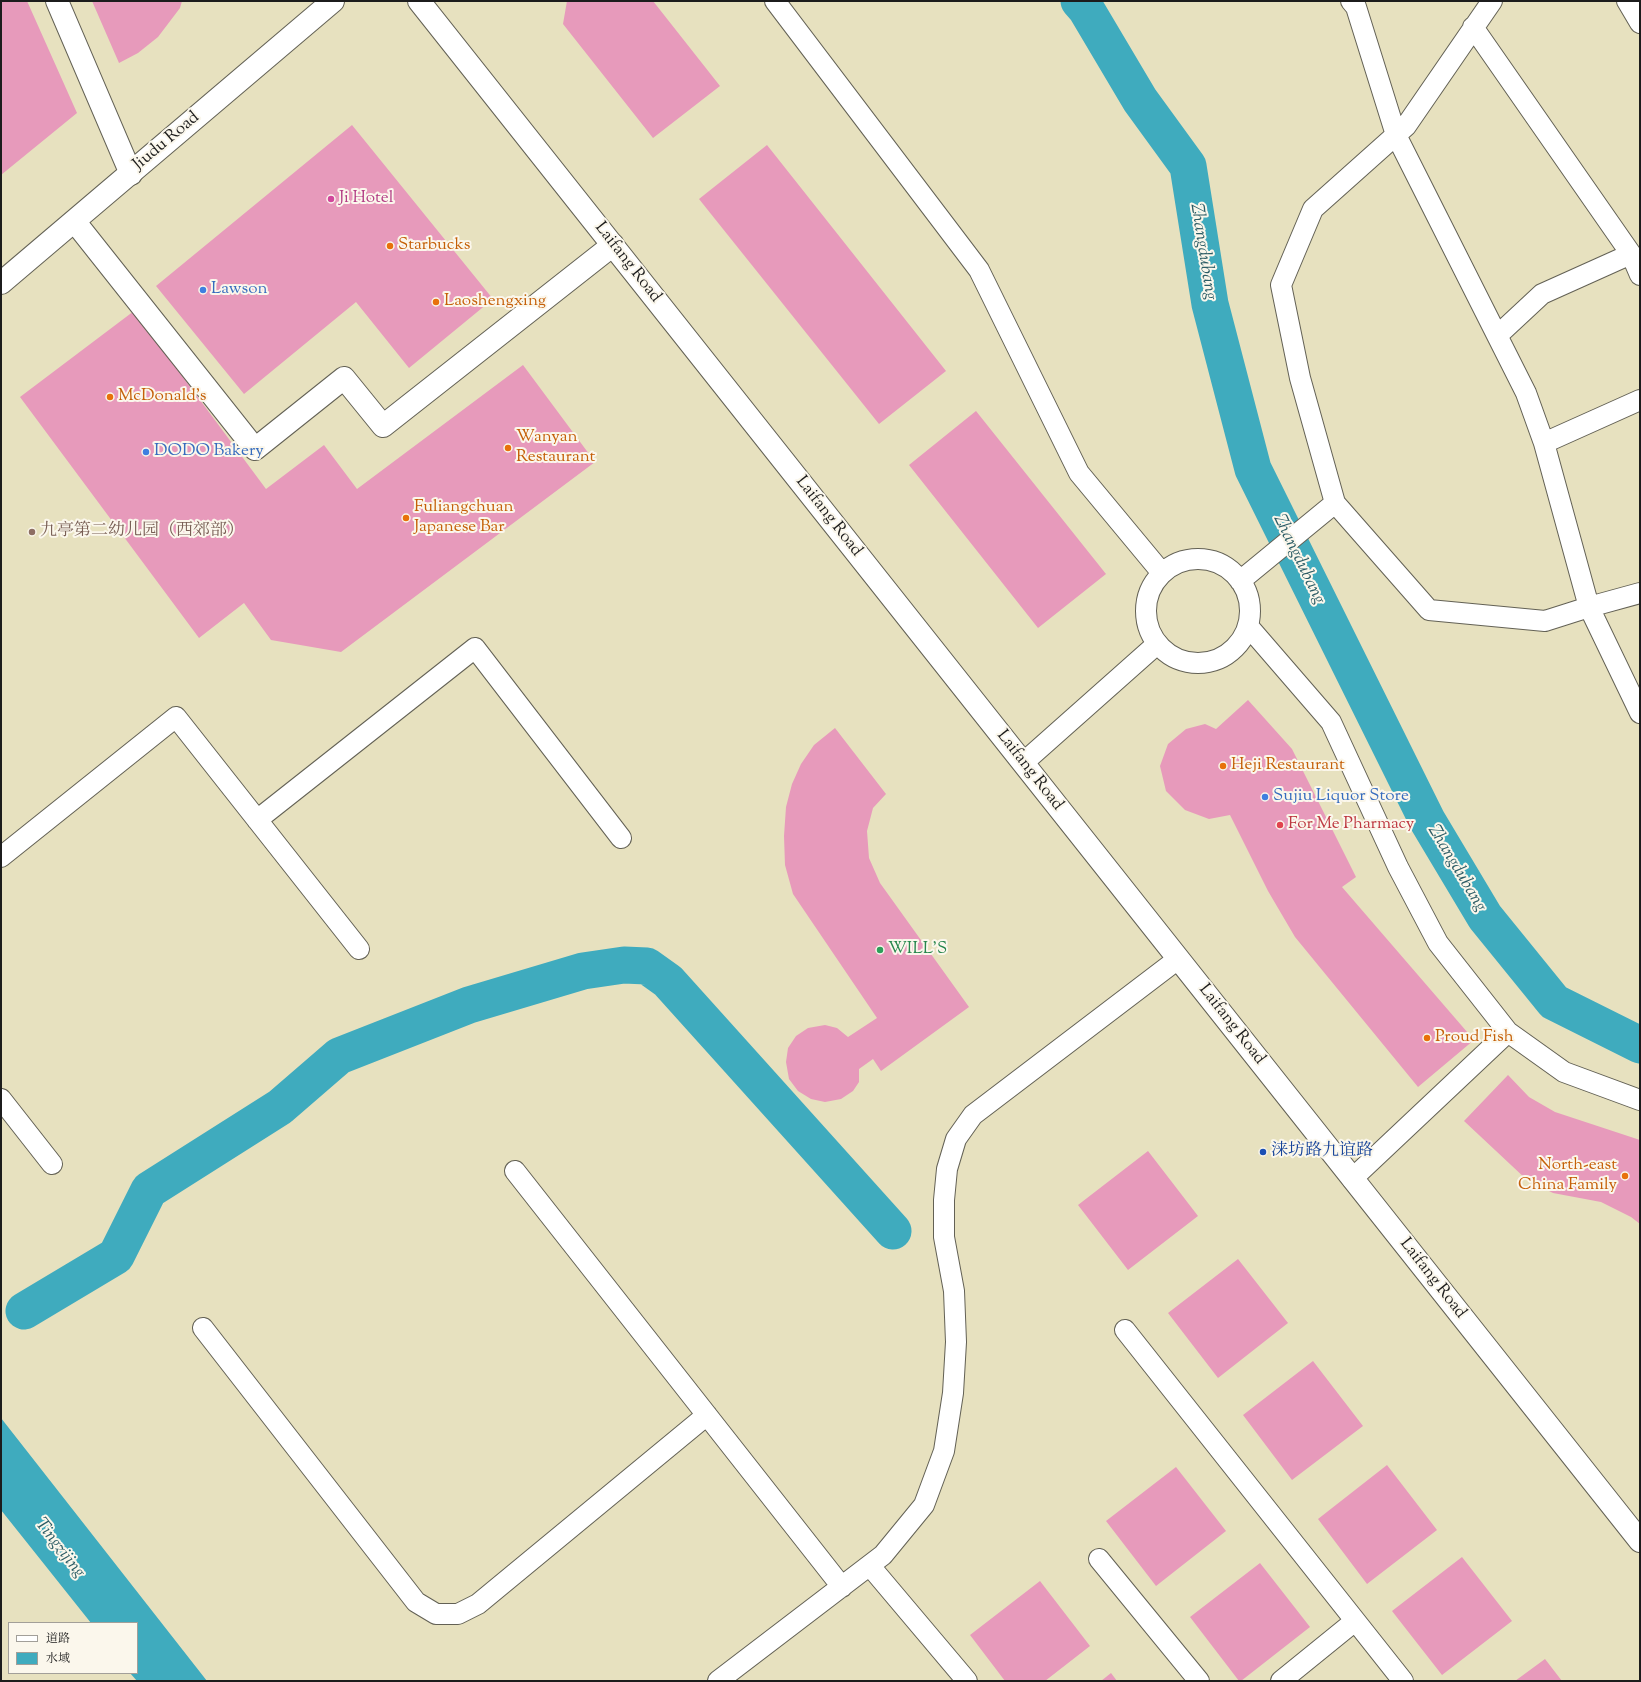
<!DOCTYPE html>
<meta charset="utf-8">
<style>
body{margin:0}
#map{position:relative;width:1641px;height:1682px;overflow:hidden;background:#e7e1bf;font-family:"Sorts Mill Goudy","Noto Serif SC",serif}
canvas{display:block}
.frame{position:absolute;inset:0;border:2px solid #1c1c1c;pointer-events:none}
.legend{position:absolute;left:8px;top:1622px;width:130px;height:52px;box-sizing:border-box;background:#fbf7ec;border:1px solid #a29f99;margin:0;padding:5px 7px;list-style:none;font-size:12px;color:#1c1c1c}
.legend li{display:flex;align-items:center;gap:8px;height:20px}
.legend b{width:20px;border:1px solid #a29f99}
</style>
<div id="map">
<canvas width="1641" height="1682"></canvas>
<div class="frame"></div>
<ul class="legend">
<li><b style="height:5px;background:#fff"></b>道路</li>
<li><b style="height:11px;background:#3fabbe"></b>水域</li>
</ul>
</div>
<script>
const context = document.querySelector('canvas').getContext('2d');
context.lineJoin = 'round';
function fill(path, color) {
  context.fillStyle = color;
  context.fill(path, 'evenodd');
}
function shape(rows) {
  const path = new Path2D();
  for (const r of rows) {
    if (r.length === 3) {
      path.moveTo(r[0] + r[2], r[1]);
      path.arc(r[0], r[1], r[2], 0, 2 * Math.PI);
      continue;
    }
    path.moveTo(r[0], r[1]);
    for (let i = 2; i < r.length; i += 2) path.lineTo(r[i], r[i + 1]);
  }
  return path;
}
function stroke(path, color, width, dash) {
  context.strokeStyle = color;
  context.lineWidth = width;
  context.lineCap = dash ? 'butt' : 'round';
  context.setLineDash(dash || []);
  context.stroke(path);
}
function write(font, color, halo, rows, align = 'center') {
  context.font = font + ' "Sorts Mill Goudy","Noto Serif SC",serif';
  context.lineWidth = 4;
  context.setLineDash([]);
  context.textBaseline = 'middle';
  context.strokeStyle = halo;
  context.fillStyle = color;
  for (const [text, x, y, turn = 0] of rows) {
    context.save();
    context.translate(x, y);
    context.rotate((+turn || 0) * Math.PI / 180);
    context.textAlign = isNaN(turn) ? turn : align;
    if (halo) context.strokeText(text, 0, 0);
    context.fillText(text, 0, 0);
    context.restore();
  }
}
fill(shape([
 [1,1418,207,1681,137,1681,130,1673,137,1673,137,1623,91,1623,1,1510]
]), '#3fabbe');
stroke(shape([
 [1079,1,1086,9,1140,100,1188,166,1210,304,1253,469,1427,820,1485,917,1554,1002,1640,1045],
 [24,1311,116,1256,149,1190,280,1107,339,1056,469,1005,583,971,624,965,647,966,668,981,893,1231]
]), '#3fabbe', 37);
fill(shape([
 [1,1,27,1,77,113,1,175],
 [92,1,182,1,180,8,158,37,138,53,119,63],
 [567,1,653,1,720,86,653,138,563,24],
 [352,125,493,299,409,368,356,302,244,394,156,286],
 [767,145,946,371,879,424,699,199],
 [134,311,266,489,324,445,357,489,523,365,595,462,341,652,271,640,244,603,199,638,20,397],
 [976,411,1106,574,1038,628,909,465],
 [1248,700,1292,749,1356,877,1342,887,1474,1040,1418,1087,1295,937,1268,891,1230,815,1209,819,1185,810,1166,791,1160,766,1168,744,1186,729,1205,724,1216,729],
 [835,728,886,794,873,808,867,831,869,858,880,883,969,1007,881,1071,873,1059,859,1069,859,1082,853,1091,841,1099,825,1102,811,1099,798,1091,789,1079,786,1062,788,1048,796,1036,808,1028,825,1025,837,1028,848,1037,877,1018,793,894,785,865,784,836,786,807,792,784,801,764,814,745],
 [1508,1075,1529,1097,1555,1112,1640,1140,1640,1224,1631,1217,1601,1202,1553,1193,1527,1180,1464,1121],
 [1148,1151,1198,1216,1128,1270,1078,1205],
 [1238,1259,1288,1323,1218,1378,1168,1313],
 [1313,1361,1363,1426,1292,1480,1243,1415],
 [1387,1465,1437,1530,1367,1584,1318,1519],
 [1176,1467,1226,1531,1156,1586,1106,1521],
 [1462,1557,1512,1621,1442,1675,1392,1611],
 [1260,1563,1310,1627,1241,1681,1239,1681,1190,1617],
 [1040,1581,1090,1646,1045,1681,1005,1681,970,1635],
 [1545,1659,1562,1681,1515,1681],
 [1111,1673,1117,1681,1101,1681]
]), '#e79abb');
const service = shape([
 [775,1,979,270,1079,473,1162,573],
 [1351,1,1356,7,1396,135,1526,393,1544,443,1589,607,1640,713],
 [1492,1,1406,126,1313,209,1281,285,1300,378,1335,503,1429,610,1545,621,1589,607,1640,593],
 [1627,1,1640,23],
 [1473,27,1631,254,1640,275],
 [1498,335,1542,294,1631,254],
 [1544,443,1640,400],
 [1198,611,52],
 [1240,581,1335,503],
 [1248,626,1331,722,1398,867,1438,943,1508,1032,1564,1072,1640,1100],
 [1023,763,1157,644],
 [257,820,475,648,621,838],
 [1,857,176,717,359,949],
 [1,1099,52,1164],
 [515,1171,842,1587],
 [1352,1179,1508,1032],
 [203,1328,416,1602,436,1614,458,1614,478,1604,707,1415],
 [1125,1330,1403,1681],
 [1099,1559,1199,1681],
 [870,1566,967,1681],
 [718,1681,883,1555,924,1505,944,1451,953,1393,956,1342,954,1291,944,1237,944,1200,947,1169,956,1139,973,1115,1178,959],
 [1281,1681,1355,1621]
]);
const pedestrian = shape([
 [57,1,131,174],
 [75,222,255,449,344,378,383,426,613,245]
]);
const tertiary = shape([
 [419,1,1640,1541],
 [1,283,333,1]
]);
stroke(service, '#636155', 22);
stroke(pedestrian, '#636155', 24);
stroke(tertiary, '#636155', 24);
stroke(service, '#fff', 20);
stroke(pedestrian, '#fff', 22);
stroke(tertiary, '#fff', 22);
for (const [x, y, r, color] of [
 [331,199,4,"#d1479c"],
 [390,246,4,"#e8710a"],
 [203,290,4,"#3f7fe0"],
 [436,302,4,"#e8710a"],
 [110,397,4,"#e8710a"],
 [508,448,4,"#e8710a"],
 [146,452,4,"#3f7fe0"],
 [406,518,4,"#e8710a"],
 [32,532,4,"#8d6e63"],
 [1223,766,4,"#e8710a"],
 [1265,797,4,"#3f7fe0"],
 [1280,825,4,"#e0444e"],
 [880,950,4,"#2e9e5b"],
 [1427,1038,4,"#e8710a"],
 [1263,1152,4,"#1a4fb4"],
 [1625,1176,4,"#e8710a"]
]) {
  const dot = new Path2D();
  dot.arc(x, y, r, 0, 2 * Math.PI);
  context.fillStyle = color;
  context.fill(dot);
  stroke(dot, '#fbf7ec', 1.5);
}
write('17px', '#1c1c1c', '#fbf7ec', [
 ["Jiudu Road",167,142,-40],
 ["Laifang Road",627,263,52],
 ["Laifang Road",828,517,52],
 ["Laifang Road",1029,771,52],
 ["Laifang Road",1231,1025,52],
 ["Laifang Road",1432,1279,52]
]);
write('17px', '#b23c85', '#fbf7ec', [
 ["Ji Hotel",339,199]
], 'left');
write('17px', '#c56008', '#fbf7ec', [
 ["Starbucks",398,246],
 ["Laoshengxing",444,302],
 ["McDonald's",118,397],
 ["Wanyan",516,438],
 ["Restaurant",516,458],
 ["Fuliangchuan",414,508],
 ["Japanese Bar",414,528],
 ["Heji Restaurant",1231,766],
 ["Proud Fish",1435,1038],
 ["North-east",1617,1166,"right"],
 ["China Family",1617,1186,"right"]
], 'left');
write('17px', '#366cbe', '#fbf7ec', [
 ["Lawson",211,290],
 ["DODO Bakery",154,452],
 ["Sujiu Liquor Store",1273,797]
], 'left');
write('17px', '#785e54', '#fbf7ec', [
 ["九亭第二幼儿园（西郊部）",40,532]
], 'left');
write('17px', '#be3a42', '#fbf7ec', [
 ["For Me Pharmacy",1288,825]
], 'left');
write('17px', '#27864d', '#fbf7ec', [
 ["WILL'S",888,950]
], 'left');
write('17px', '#164399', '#fbf7ec', [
 ["涞坊路九谊路",1271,1152]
], 'left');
write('italic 18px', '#2c5c65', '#fbf7ec', [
 ["Zhangdubang",1202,252,81],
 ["Zhangdubang",1298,560,64],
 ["Zhangdubang",1456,869,59],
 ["Tingzijing",59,1549,52]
]);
</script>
